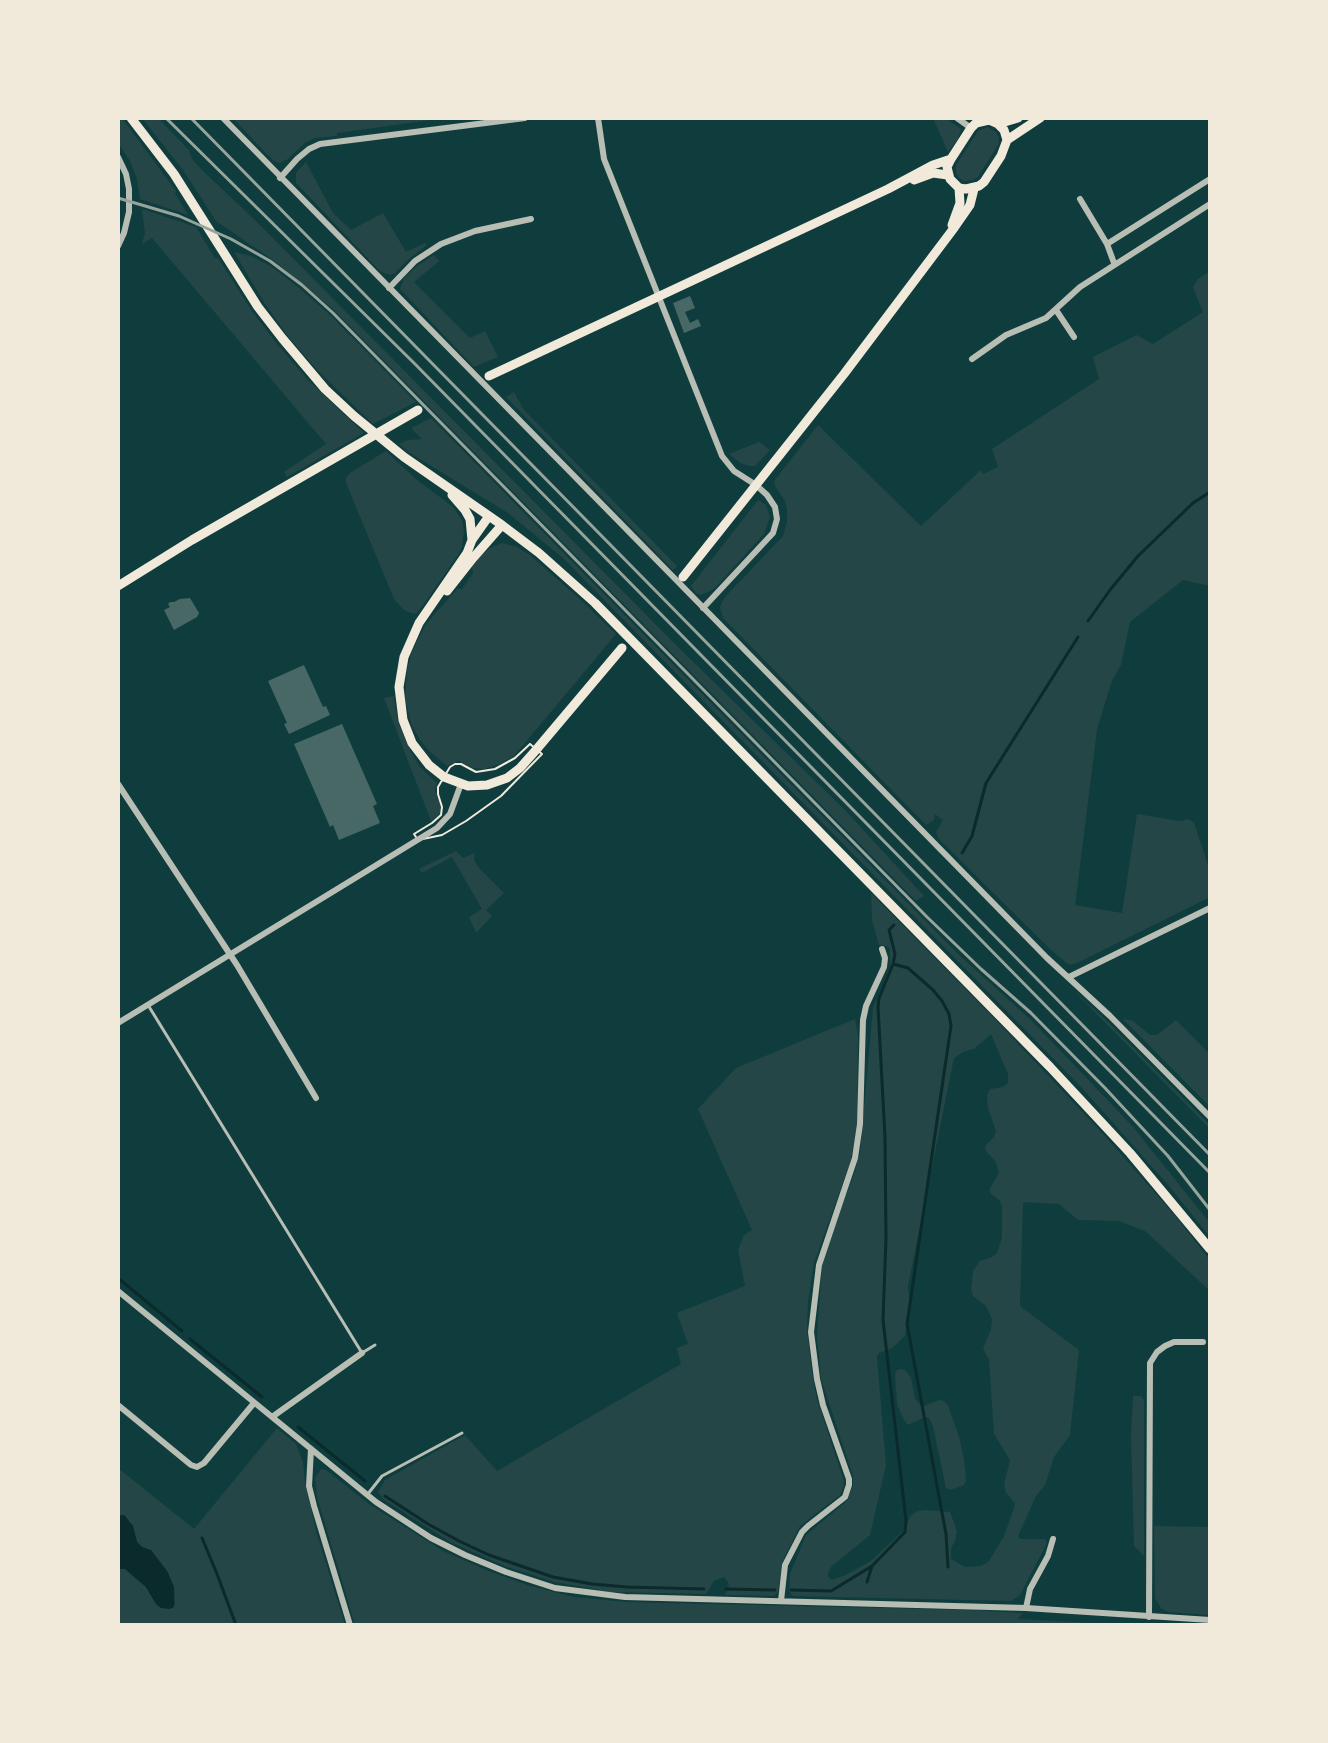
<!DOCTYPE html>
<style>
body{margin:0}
#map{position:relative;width:1328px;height:1743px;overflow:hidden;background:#0f3d3e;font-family:Helvetica,sans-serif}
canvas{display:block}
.frame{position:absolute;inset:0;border:120px solid #f1e9da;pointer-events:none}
</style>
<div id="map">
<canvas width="1328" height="1743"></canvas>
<div class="frame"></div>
</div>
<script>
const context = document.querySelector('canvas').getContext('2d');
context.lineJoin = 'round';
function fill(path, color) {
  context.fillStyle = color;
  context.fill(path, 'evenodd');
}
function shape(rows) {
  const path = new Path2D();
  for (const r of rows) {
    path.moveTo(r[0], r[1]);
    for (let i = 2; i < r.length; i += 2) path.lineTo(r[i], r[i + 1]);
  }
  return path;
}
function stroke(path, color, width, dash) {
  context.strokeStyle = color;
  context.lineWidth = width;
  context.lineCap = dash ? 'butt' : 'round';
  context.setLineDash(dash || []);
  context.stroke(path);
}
fill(shape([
 [118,118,122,118,176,191,175,193,188,215,140,199,137,179,130,161,118,143],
 [142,118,158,118,189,150,192,159,200,168,260,225,679,648,845,810,924,896,916,901,334,310,273,260,216,221,183,170],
 [233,118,445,118,337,133,337,136,315,138,306,142,288,159,280,163,274,161,260,147],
 [933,118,945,118,961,129,958,139,948,152],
 [988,127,996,132,999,138,998,145,978,177,973,180,964,181,959,178,956,172,956,165,978,131],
 [306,162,333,213,351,230,383,213,406,252,425,243,427,245,409,259,395,273,390,275,380,271,296,183,296,173],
 [142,209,196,227,215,258,218,258,252,311,277,344,309,381,364,433,287,477,284,472,326,444,152,238,142,244,145,233],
 [234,252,251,256,272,267,299,288,331,316,416,402,373,424,318,371,287,335,265,304],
 [434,255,439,261,414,282,470,338,485,331,498,357,474,367,400,289,404,278,417,266],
 [1210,271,1210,586,1183,580,1130,622,1121,665,1112,681,1097,729,1075,905,1122,913,1137,814,1179,821,1189,819,1194,823,1210,871,1210,897,1077,963,1069,965,1051,950,938,838,936,832,943,820,935,814,934,820,926,825,723,618,720,607,724,598,783,536,787,522,787,509,785,501,775,486,774,481,818,425,921,526,981,470,983,474,998,467,992,449,1099,379,1093,357,1137,335,1153,344,1203,312,1193,287,1198,279],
 [514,392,524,410,677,566,673,570,506,397],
 [431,418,959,955,1031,1020,1099,1091,1134,1128,1210,1223,1210,1237,1169,1186,1083,1089,564,559,508,513,410,453,399,444,408,440,422,439,411,428],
 [759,442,770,450,755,466,750,466,740,463,729,454],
 [386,451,416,479,453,507,462,520,464,530,462,547,458,555,424,604,417,613,414,614,404,610,394,599,346,483,346,478,350,473],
 [758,500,766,505,770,517,764,534,714,589,701,595,696,593,691,586],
 [502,543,517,547,530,555,581,600,616,634,514,756,497,765,484,769,473,768,459,761,447,766,429,751,420,740,412,726,405,699,407,671,411,654,425,625,457,589,462,589,473,573,472,567,483,553,490,548],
 [394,696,398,722,411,752,419,766,437,783,435,790,441,807,440,814,431,821,384,698],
 [456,851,463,858,475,853,474,860,478,867,504,893,486,910,492,916,476,933,469,917,482,909,452,857,422,873,419,869],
 [871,893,994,1018,1105,1136,1172,1212,1210,1260,1210,1291,1145,1231,1119,1221,1078,1220,1059,1204,1025,1202,1023,1203,1020,1304,1021,1307,1079,1350,1070,1435,1054,1457,1045,1485,1036,1496,1018,1536,1020,1539,1045,1539,1047,1543,1020,1595,1011,1601,793,1596,789,1591,790,1574,806,1535,847,1501,853,1486,853,1476,821,1379,817,1335,822,1266,826,1248,854,1174,860,1153,873,1008,890,966,890,948,886,946,879,945,872,920],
 [991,1034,1008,1074,1008,1083,1003,1087,990,1089,987,1095,988,1108,996,1131,994,1137,986,1145,985,1150,996,1162,999,1173,989,1190,991,1194,999,1200,1002,1206,1002,1238,997,1253,992,1257,980,1261,973,1271,971,1289,973,1296,986,1306,992,1319,991,1329,983,1349,989,1360,994,1434,1010,1460,1004,1485,1006,1493,1015,1503,1014,1508,1004,1536,989,1561,981,1566,965,1567,951,1559,951,1548,955,1541,957,1531,950,1512,927,1510,918,1511,910,1516,905,1529,871,1561,846,1575,831,1580,828,1577,828,1574,831,1567,870,1535,886,1465,877,1357,879,1353,892,1348,905,1336,910,1305,908,1286,954,1058,965,1051,974,1049],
 [1073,990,1106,1020,1210,1125,1210,1129],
 [855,1019,858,1036,857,1122,854,1144,850,1163,814,1263,808,1302,807,1331,813,1379,817,1400,844,1481,843,1488,840,1495,800,1526,782,1562,778,1592,774,1596,725,1595,729,1584,724,1577,714,1581,706,1594,610,1592,555,1582,507,1567,450,1542,383,1499,378,1492,385,1480,465,1435,497,1471,681,1364,677,1348,688,1344,677,1313,745,1286,738,1250,744,1235,752,1230,698,1109,736,1068],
 [1123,1019,1133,1021,1150,1035,1157,1035,1176,1020,1210,1054,1210,1107],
 [901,1369,905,1370,911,1378,915,1398,919,1403,924,1406,939,1400,944,1401,948,1405,959,1437,964,1459,966,1480,964,1485,950,1490,946,1488,933,1426,929,1418,925,1417,910,1424,907,1424,904,1420,897,1404,895,1375,897,1370],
 [1133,1396,1141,1396,1144,1400,1144,1556,1134,1546,1131,1435],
 [277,1428,296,1444,303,1462,305,1482,316,1531,345,1625,118,1625,118,1569,125,1569,146,1587,156,1604,175,1605,174,1587,167,1571,151,1551,142,1547,137,1542,133,1526,124,1515,118,1516,118,1468,194,1529],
 [321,1469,326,1470,369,1504,443,1551,486,1570,527,1585,574,1597,626,1602,969,1610,1023,1613,1018,1619,1133,1625,355,1625,317,1497,315,1478],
 [1154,1526,1210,1527,1210,1615,1169,1612,1162,1609,1159,1605,1155,1598]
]), '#244646');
fill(shape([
 [124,1515,133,1526,137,1542,142,1547,151,1550,167,1571,174,1587,174,1607,170,1609,161,1608,156,1604,146,1587,125,1569,118,1569,118,1516]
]), '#0a2a2b');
stroke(shape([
 [1088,621,1110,590,1138,556,1193,503,1210,492],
 [962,853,972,836,986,783,1078,637],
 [894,925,889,930,895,954,893,964,908,968,933,990,942,1001,949,1014,951,1026,907,1324,946,1534,948,1567],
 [118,1278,182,1331],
 [190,1339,262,1397],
 [298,1427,365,1481],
 [385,1496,428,1524,459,1541,489,1555,553,1577,592,1584,627,1587,704,1589],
 [202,1538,217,1574,236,1625],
 [867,1582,872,1566],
 [726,1589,775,1590],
 [791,1590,831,1591,872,1566,905,1532,906,1521,883,1320,886,1238,885,1137,878,1007,879,998,893,964]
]), '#0a2a2b', 3);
fill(shape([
 [690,296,695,308,685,312,690,323,698,319,701,326,684,333,673,303],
 [190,598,199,613,197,617,174,630,164,610,170,607,168,604,170,602,174,602,180,599],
 [304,665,323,707,326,706,330,715,289,734,284,724,287,723,268,681],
 [342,724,377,804,373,806,380,823,339,840,333,825,330,827,294,744]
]), '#486865');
stroke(shape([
 [530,744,542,754,501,796,466,821,442,835,418,840,414,834,432,823,441,815,442,807,438,794,438,787,450,767,455,764,461,764,476,772,495,769,515,758,530,744]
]), '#f1e9da', 2);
stroke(shape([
 [148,1005,362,1353,375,1345],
 [367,1495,382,1476,462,1433]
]), '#b8beb3', 3);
stroke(shape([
 [223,118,1047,958,1110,1016,1210,1117],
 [598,118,604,159,722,456,734,471,756,485,767,495,775,507,777,519,773,533,703,608],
 [957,118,971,128],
 [118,157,126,174,129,189,129,212,124,233,118,246],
 [280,178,297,159,309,149,320,144,525,118],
 [1080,199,1107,244,1114,263],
 [1107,244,1210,179],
 [389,288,415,261,441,244,475,231,531,219],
 [1056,310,1074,337],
 [972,359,1006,335,1046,318,1080,287,1210,204],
 [118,784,237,965,316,1098],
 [1069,977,1210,908],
 [118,1023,437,828,450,814,461,784],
 [118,1291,376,1502,431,1538,465,1555,506,1572,555,1588,625,1597,1026,1608,1210,1620],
 [118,1405,191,1465,197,1467,204,1463,254,1403],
 [272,1417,362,1353],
 [311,1449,309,1486,314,1506,350,1625],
 [781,1601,785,1565,802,1532,808,1526,845,1497,849,1485,849,1479,823,1405,817,1379,811,1332,819,1265,855,1158,860,1124,863,1020,866,1006,884,967,885,958,882,949],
 [1026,1608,1030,1589,1048,1556,1053,1539],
 [1149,1617,1150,1363,1157,1352,1165,1346,1174,1342,1203,1342]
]), '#b8beb3', 6);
stroke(shape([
 [131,118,174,174,258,307,282,338,325,389,354,416,404,457,502,525,539,553,595,603,1050,1067,1130,1153,1210,1249],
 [998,124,1018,118],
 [1007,140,1004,130,998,124,989,120,976,123,971,128,951,159,947,167,950,179,959,188,966,189,979,186,984,182,1001,156,1007,140,1040,118],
 [914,180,933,173,948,175],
 [952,225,960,203,959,188],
 [489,376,888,189,933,165,951,159],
 [452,495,465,510,470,519,472,540],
 [489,516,472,540,467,553,419,623,404,657,399,687,403,720,412,743,429,765,444,777,468,786,487,785,507,778,520,768,536,750,622,648],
 [683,577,844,374,954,228,970,205,974,189],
 [118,586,192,540,418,410],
 [447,591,473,558,502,525]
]), '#f1e9da', 9);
stroke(shape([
 [166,118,415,364,1210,1173],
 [191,118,1210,1155],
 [118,198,179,216,231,239,270,261,302,285,333,313,927,917,981,969,1031,1013,1105,1088,1168,1156,1210,1210]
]), '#97a49c', 3);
</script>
